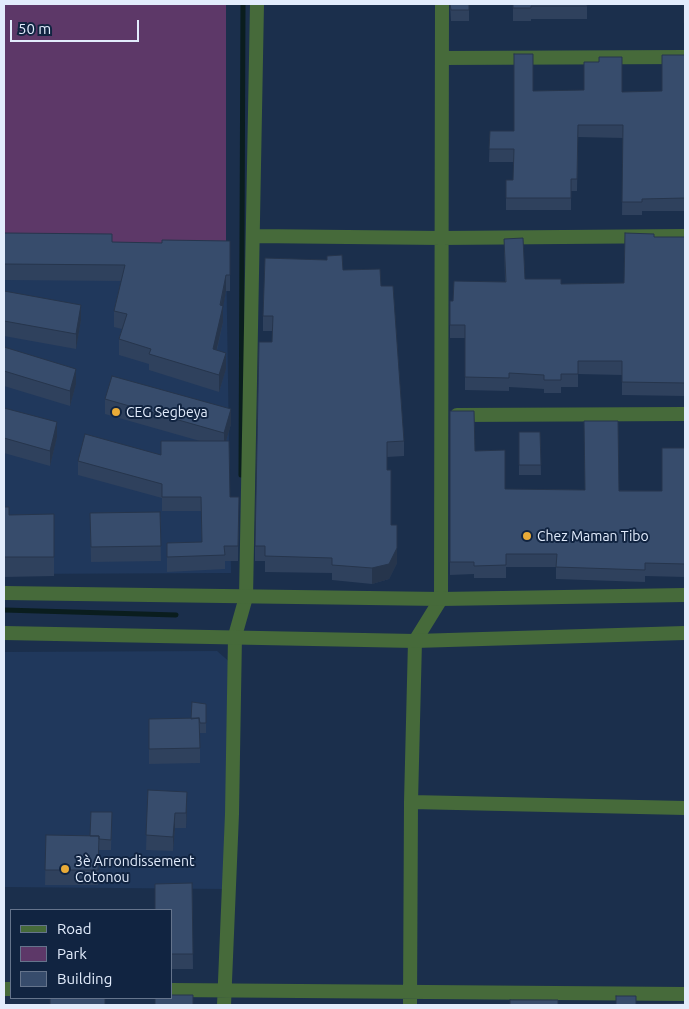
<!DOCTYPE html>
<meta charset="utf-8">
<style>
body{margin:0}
#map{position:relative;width:689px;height:1009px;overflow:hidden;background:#1b2f4c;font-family:Ubuntu,sans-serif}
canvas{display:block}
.frame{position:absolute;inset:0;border:5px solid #e2ecfc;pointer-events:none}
.legend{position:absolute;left:10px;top:909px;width:162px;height:90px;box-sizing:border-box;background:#112441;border:1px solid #65748c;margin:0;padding:6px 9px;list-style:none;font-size:15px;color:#e2ecfc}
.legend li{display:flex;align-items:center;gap:10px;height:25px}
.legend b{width:25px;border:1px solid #65748c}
.scale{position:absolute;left:10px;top:20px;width:129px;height:22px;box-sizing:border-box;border:2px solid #e2ecfc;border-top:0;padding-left:6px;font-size:15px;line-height:18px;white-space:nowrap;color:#e2ecfc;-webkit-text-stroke:4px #112441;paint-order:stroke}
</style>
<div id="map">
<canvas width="689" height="1009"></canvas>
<div class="frame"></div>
<ul class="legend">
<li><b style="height:6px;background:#466a3a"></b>Road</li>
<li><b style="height:14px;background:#5d3868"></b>Park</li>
<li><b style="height:14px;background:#374c6c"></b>Building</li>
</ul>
<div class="scale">50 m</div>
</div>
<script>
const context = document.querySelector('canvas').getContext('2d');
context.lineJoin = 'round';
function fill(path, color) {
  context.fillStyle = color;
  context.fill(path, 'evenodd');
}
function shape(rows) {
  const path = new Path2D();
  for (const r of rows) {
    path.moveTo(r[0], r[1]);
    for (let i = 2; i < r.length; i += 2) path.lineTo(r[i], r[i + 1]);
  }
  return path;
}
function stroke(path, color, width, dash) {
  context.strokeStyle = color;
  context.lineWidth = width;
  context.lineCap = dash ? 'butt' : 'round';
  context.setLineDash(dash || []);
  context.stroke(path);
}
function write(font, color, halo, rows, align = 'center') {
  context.font = font + ' Ubuntu,sans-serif';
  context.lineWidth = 4;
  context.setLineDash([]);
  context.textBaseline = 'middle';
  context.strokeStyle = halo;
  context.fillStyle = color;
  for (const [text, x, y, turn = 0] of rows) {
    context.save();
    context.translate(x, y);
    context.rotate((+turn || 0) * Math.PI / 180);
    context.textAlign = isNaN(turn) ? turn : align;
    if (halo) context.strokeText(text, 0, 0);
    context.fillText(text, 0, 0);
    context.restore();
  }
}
fill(shape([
 [4,249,226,251,231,573,4,574],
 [217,651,232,664,225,889,4,887,4,652]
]), '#20385c');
fill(shape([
 [4,4,226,4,226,251,4,249]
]), '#5d3868');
stroke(shape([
 [241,475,243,4],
 [4,610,176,615]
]), '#0a1d1e', 5);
stroke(shape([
 [442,58,685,57],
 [254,236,441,238,685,236],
 [457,415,685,414],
 [411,802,685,808],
 [4,989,11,989],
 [171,990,685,994],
 [224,1005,232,814,235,636,246,597,257,4],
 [410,1005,411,802,415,641,441,599,442,4]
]), '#466a3a', 14);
stroke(shape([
 [4,593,441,599,685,595],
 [4,633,415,641,685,633]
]), '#466a3a', 14);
fill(shape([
 [450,4,469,4,469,21,451,21],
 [513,4,587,4,587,19,531,19,531,21,513,21],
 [684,4,685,4,685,33,684,33],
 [685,55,685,211,642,211,642,215,622,215,623,138,578,137,577,191,571,191,571,210,506,210,506,180,513,180,514,162,489,162,490,131,514,131,533,91,622,92,662,91],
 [4,233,112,242,162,243,230,241,230,291,226,291,223,306,223,322,217,350,226,369,219,392,149,370,149,364,119,355,119,339,122,329,114,327,114,311,121,281,4,280],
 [654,237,685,237,685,396,622,395,622,375,578,374,578,387,561,387,561,393,544,393,544,389,509,387,509,391,465,390,465,338,450,338,450,301,453,301,505,282,504,239,525,279,561,284,624,283],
 [343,270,381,286,404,441,404,456,387,457,387,470,391,525,397,563,389,579,372,584,332,580,332,573,265,572,265,561,255,561,255,546,272,342,272,331,263,331,263,316],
 [4,291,81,320,76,349,4,336],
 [4,347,76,384,70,406,4,386],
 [105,399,231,424,226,441,230,497,239,497,238,561,225,561,225,569,167,572,167,543,202,542,201,511,162,511,162,498,78,475,78,461,161,455,200,441,105,414],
 [4,408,57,437,50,466,4,453],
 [450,411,475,451,505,489,662,491,685,448,685,577,645,576,645,582,556,579,556,567,506,567,506,578,474,578,474,574,450,575],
 [519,432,540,432,541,475,519,475],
 [4,507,9,515,54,514,54,576,4,577],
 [160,512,161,561,91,562,90,513],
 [206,704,206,733,200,733,200,763,149,764,149,719,191,718],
 [148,790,187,807,186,828,175,828,173,851,146,850],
 [112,812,111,850,99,850,98,885,45,885,46,835,90,836],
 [192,883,193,969,171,969,171,910]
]), '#2f415d');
fill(shape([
 [226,275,226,291,222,313,223,306,223,322,213,365,213,349],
 [81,305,81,320,76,349,76,334],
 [226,353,226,369,219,392,219,375],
 [76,369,76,384,70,406,70,391],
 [231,409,231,424,224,448,224,433],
 [57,422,57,437,50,466,50,451],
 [397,525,397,563,389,579,372,584,372,568],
 [187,792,187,807,186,828,186,813],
 [175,813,175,828,173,851,173,837]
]), '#26354c');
const building = shape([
 [450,4,469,4,469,10,451,10,450,4],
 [513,4,587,4,587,6,531,6,531,8,513,8,513,4],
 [684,4,685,4,685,23,684,23,684,4],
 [514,54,533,54,533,91,584,90,584,62,599,62,599,57,622,57,622,92,662,91,662,55,685,55,685,198,642,199,642,202,622,202,623,125,578,125,577,179,571,179,571,198,506,198,506,180,513,180,514,149,489,149,490,131,514,131,514,54],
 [4,233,112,234,112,242,162,243,162,240,230,241,230,275,226,275,220,305,223,306,213,349,226,353,219,375,149,354,151,349,119,339,127,314,114,311,125,265,4,264,4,233],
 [625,233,654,234,654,237,685,237,685,383,622,382,622,361,578,361,578,374,561,374,561,380,544,380,544,375,509,373,509,378,465,377,465,325,450,325,450,301,453,301,454,281,506,282,504,239,523,238,525,279,561,279,561,284,624,283,625,233],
 [342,255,343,270,380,269,381,286,393,286,404,441,387,442,387,470,391,470,391,525,397,525,397,548,389,564,372,568,332,565,332,558,265,556,265,546,255,546,259,342,272,342,273,316,263,316,265,258,327,260,327,256,342,255],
 [4,291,81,305,76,334,4,321,4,291],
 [4,347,76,369,70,391,4,371,4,347],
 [112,376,231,409,224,433,105,399,112,376],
 [4,408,57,422,50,451,4,438,4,408],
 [450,411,474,411,475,451,505,450,505,489,585,490,584,421,618,421,619,491,662,491,662,448,685,448,685,564,645,563,645,570,556,567,557,554,506,554,506,565,474,566,474,562,450,562,450,411],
 [519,432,540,432,541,465,519,465,519,432],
 [85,434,161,455,161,441,229,441,230,497,239,497,238,546,224,546,225,555,167,557,167,543,202,542,201,497,162,497,162,484,78,461,85,434],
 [4,507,9,507,9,515,54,514,54,557,4,557,4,507],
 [160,512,161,546,91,547,90,513,160,512],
 [192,702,206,704,206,723,200,723,199,718,191,719,192,702],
 [199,718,200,748,149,749,149,719,199,718],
 [148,790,187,792,186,813,175,813,173,837,146,835,148,790],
 [91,812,112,812,111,840,99,839,99,836,90,836,91,812],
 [46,835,99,836,98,870,45,870,46,835],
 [192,883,193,954,171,954,171,910,155,910,155,884,192,883],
 [171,995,193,995,193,1005,155,1005,155,998,171,998,171,995],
 [616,996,636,996,636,1004,685,1003,685,1005,616,1005,616,996],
 [50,998,105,998,105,1005,50,1005,50,998],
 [510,1000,558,1000,558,1005,510,1005,510,1000]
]);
fill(building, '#374c6c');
stroke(building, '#26354c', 1);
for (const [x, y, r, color] of [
 [116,412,5,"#e9ab38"],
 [527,536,5,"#e9ab38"],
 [65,869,5,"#e9ab38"]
]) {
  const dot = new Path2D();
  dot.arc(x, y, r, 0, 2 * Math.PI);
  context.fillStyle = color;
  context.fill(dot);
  stroke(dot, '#112441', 2);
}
write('14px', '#e2ecfc', '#112441', [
 ["CEG Segbeya",126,412],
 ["Chez Maman Tibo",537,536],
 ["3è Arrondissement",75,861],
 ["Cotonou",75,877]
], 'left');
</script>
